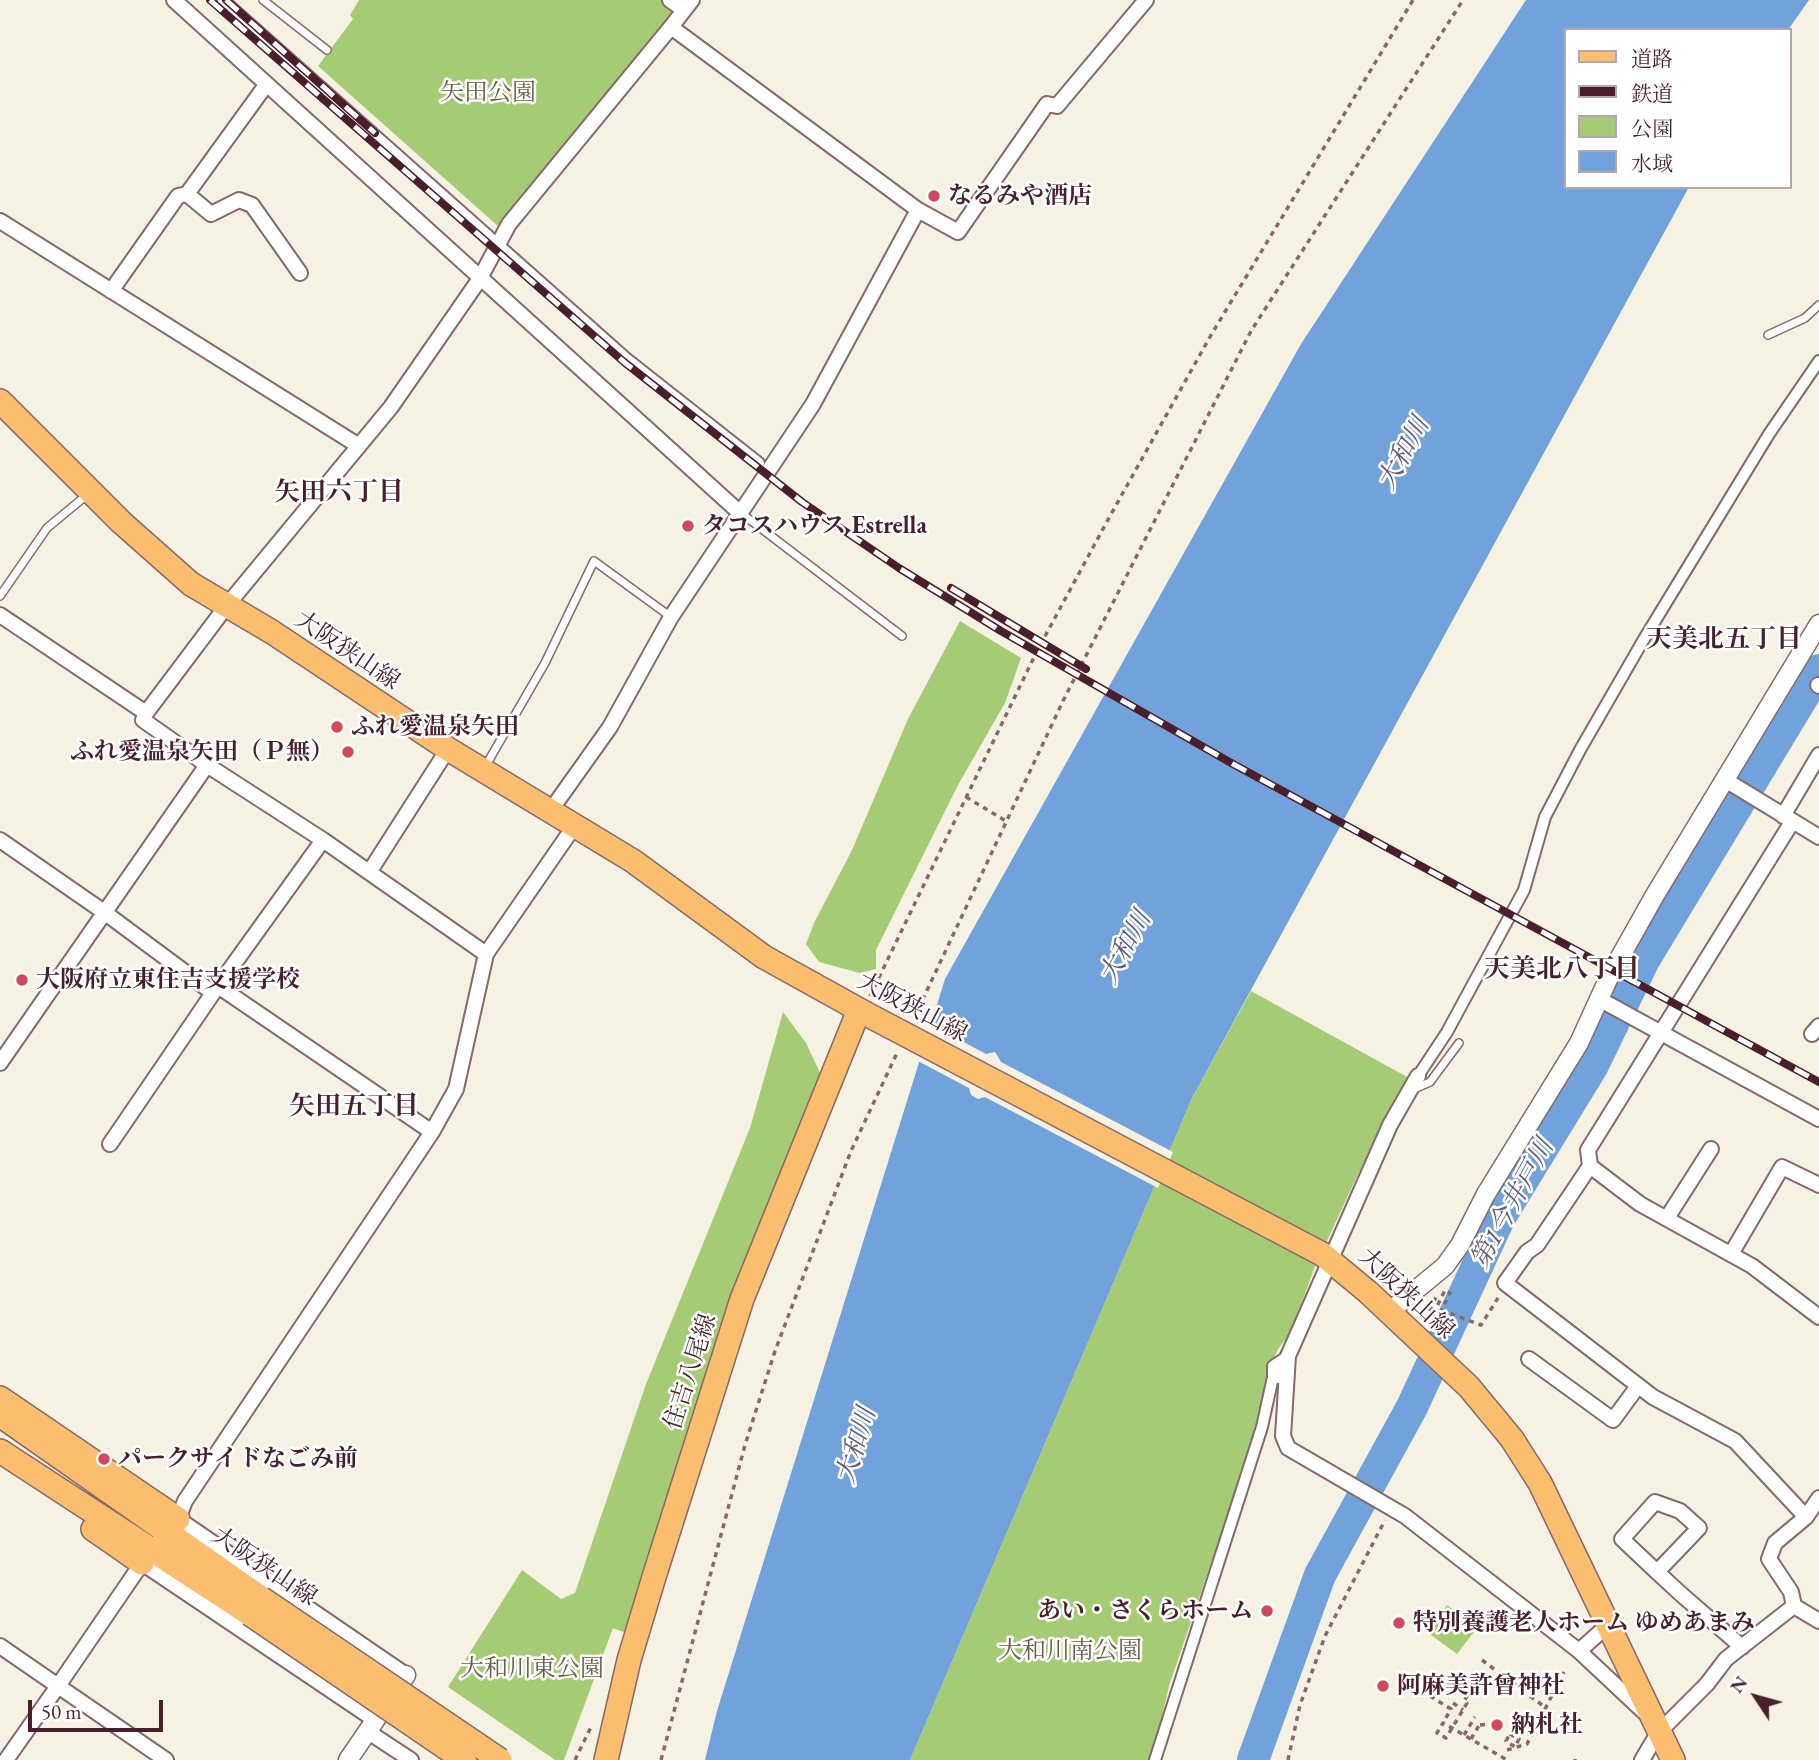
<!DOCTYPE html>
<meta charset="utf-8">
<style>
body{margin:0}
#map{position:relative;width:1819px;height:1760px;overflow:hidden;background:#f6f2e3;font-family:"EB Garamond","Noto Serif JP",serif}
canvas{display:block}
.legend{position:absolute;left:1564px;top:28px;width:228px;height:161px;box-sizing:border-box;background:#fff;border:2px solid #b7a5aa;margin:0;padding:9px 12px;list-style:none;font-size:21px;color:#4a1f2b}
.legend li{display:flex;align-items:center;gap:14px;height:35px}
.legend b{width:35px;border:2px solid #b7a5aa}
.north{position:absolute;left:1721px;top:1662px;width:70px;height:70px;-webkit-text-stroke:5px #fff;paint-order:stroke;rotate:306deg;font-size:19px;font-weight:700;line-height:28px;text-align:center;color:#4a1f2b}
.north::after{content:'';display:block;margin:auto;width:24px;height:32px;background:#4a1f2b;clip-path:polygon(50% 0,100% 100%,50% 72%,0 100%)}
.scale{position:absolute;left:28px;top:1700px;width:135px;height:32px;box-sizing:border-box;border:4px solid #4a1f2b;border-top:0;padding-left:9px;font-size:21px;line-height:24px;white-space:nowrap;color:#4a1f2b;-webkit-text-stroke:5px #fff;paint-order:stroke}
</style>
<div id="map">
<canvas width="1819" height="1760"></canvas>
<ul class="legend">
<li><b style="height:9px;background:#fabe6e"></b>道路</li>
<li><b style="height:9px;background:#4a1f2b"></b>鉄道</li>
<li><b style="height:19px;background:#a6cb75"></b>公園</li>
<li><b style="height:19px;background:#71a2db"></b>水域</li>
</ul>
<div class="north">N</div>
<div class="scale">50 m</div>
</div>
<script>
const context = document.querySelector('canvas').getContext('2d');
context.lineJoin = 'round';
function fill(path, color) {
  context.fillStyle = color;
  context.fill(path, 'evenodd');
}
function shape(rows) {
  const path = new Path2D();
  for (const r of rows) {
    path.moveTo(r[0], r[1]);
    for (let i = 2; i < r.length; i += 2) path.lineTo(r[i], r[i + 1]);
  }
  return path;
}
function stroke(path, color, width, dash) {
  context.strokeStyle = color;
  context.lineWidth = width;
  context.lineCap = dash ? 'butt' : 'round';
  context.setLineDash(dash || []);
  context.stroke(path);
}
function write(font, color, halo, rows, align = 'center') {
  context.font = font + ' "EB Garamond","Noto Serif JP",serif';
  context.lineWidth = 5;
  context.setLineDash([]);
  context.textBaseline = 'middle';
  context.strokeStyle = halo;
  context.fillStyle = color;
  for (const [text, x, y, turn = 0] of rows) {
    context.save();
    context.translate(x, y);
    context.rotate((+turn || 0) * Math.PI / 180);
    context.textAlign = isNaN(turn) ? turn : align;
    if (halo) context.strokeText(text, 0, 0);
    context.fillText(text, 0, 0);
    context.restore();
  }
}
fill(shape([
 [359,0,663,0,672,6,673,13,499,227,318,66,353,19,350,15],
 [960,621,1021,658,1005,703,958,785,876,950,876,969,860,973,819,962,806,944,814,923,852,850,908,719],
 [1251,991,1409,1078,1358,1174,1314,1269,1291,1332,1278,1349,1271,1365,1253,1440,1169,1686,1152,1760,910,1760,1192,1098],
 [783,1012,806,1043,823,1079,626,1633,613,1628,564,1760,555,1760,448,1687,522,1570,561,1599,575,1593,646,1384,750,1128],
 [1447,1605,1477,1628,1457,1654,1427,1632]
]), '#a6cb75');
fill(shape([
 [1526,0,1809,0,1788,30,1565,30,1565,187,1689,187,1192,1098,910,1760,705,1760,717,1711,945,979,1301,344]
]), '#71a2db');
fill(shape([
 [928,1023,986,1054,995,1052,1001,1062,1173,1152,1158,1188,985,1097,978,1099,971,1095,969,1088,916,1060]
]), '#f6f2e3');
stroke(shape([
 [1253,1760,1320,1575,1412,1407,1499,1219,1592,1067,1644,960,1819,670]
]), '#71a2db', 32);
const service = shape([
 [263,0,327,50],
 [1768,335,1805,318,1819,305],
 [741,513,902,636],
 [0,596,47,528,88,494],
 [485,767,545,663,594,561,671,617],
 [1414,1089,1430,1082,1459,1043]
]);
const pedestrian = shape([
 [223,0,627,359,759,463],
 [1418,1076,1447,1032,1524,890,1545,817,1580,750,1644,639,1769,434,1819,361],
 [1273,1377,1273,1366,1288,1356],
 [1155,1760,1262,1427,1273,1377,1280,1378,1284,1365]
]);
const minor = shape([
 [174,0,739,512],
 [670,0,684,10],
 [187,194,211,214,239,200,252,205,300,273],
 [918,210,958,232,1047,104,1057,106,1146,0],
 [0,221,359,446],
 [111,291,178,196,187,194,266,85],
 [0,615,146,713,143,720,207,765,323,840],
 [1818,685,1819,686],
 [146,713,228,604,391,407,479,280,509,224,671,27],
 [1727,781,1819,837],
 [551,810,610,727,671,617,813,404,918,210,671,27,692,0],
 [1783,816,1819,755],
 [1792,822,1588,1150,1590,1166,1537,1245,1527,1252,1505,1283,1653,1397,1735,1441,1806,1517],
 [0,840,104,912,213,993,323,840,486,954,456,1089,432,1132,185,1501,178,1519,142,1563,58,1686,166,1760],
 [370,871,448,749],
 [486,954,575,825],
 [218,986,432,1132],
 [1599,999,1819,1119],
 [1812,1034,1819,1026],
 [0,1063,207,765],
 [1418,1076,1390,1125,1288,1356,1283,1436,1288,1448,1405,1516,1579,1651,1644,1712],
 [110,1144,213,993],
 [1590,1166,1640,1204,1752,1266,1819,1317],
 [1667,1218,1711,1149],
 [1731,1254,1782,1167,1819,1185],
 [1529,1359,1613,1420,1638,1386],
 [178,1519,406,1675],
 [142,1563,375,1720],
 [1657,1572,1699,1528,1680,1511,1655,1502,1622,1539,1657,1572,1682,1595,1742,1647],
 [1794,1606,1791,1592,1769,1559,1775,1543,1806,1517,1819,1498],
 [1794,1606,1819,1621],
 [0,1646,58,1686,6,1760],
 [1579,1651,1608,1625],
 [367,1731,411,1760],
 [1642,1760,1658,1733,1707,1684,1726,1659,1794,1606]
]);
const tertiary = shape([
 [1389,1312,1445,1266,1460,1245,1486,1194,1579,1043,1610,975,1655,895,1819,624],
 [348,1760,406,1675]
]);
const primary = shape([
 [0,401,121,522,191,584,272,632,448,749,633,861,764,957,874,1018],
 [1322,1254,1368,1292,1469,1387,1512,1439,1540,1483,1673,1760],
 [0,1398,178,1519],
 [0,1415,261,1598],
 [0,1451,250,1614],
 [93,1529,142,1563],
 [606,1760,629,1660,654,1577,742,1299,859,1010]
]);
stroke(service, '#86696b', 10);
stroke(pedestrian, '#86696b', 14);
stroke(minor, '#86696b', 18);
stroke(tertiary, '#86696b', 21);
stroke(primary, '#86696b', 26);
stroke(shape([
 [966,797,1006,821],
 [870,996,1037,651,1110,516,1211,335,1413,0],
 [914,1018,1063,701,1251,331,1463,0],
 [1441,1310,1481,1325,1498,1298],
 [1425,1320,1437,1295],
 [1429,1323,1445,1290,1450,1293,1433,1327],
 [1482,1660,1546,1708],
 [1473,1687,1464,1701,1467,1703,1463,1710,1452,1728,1446,1738,1437,1733,1443,1723,1452,1728,1507,1760],
 [1430,1696,1451,1709,1443,1723],
 [1453,1703,1463,1710],
 [1480,1725,1490,1724,1496,1728,1494,1731],
 [1510,1734,1519,1739,1515,1747,1506,1741,1510,1734],
 [1464,1735,1475,1717],
 [1471,1739,1481,1722],
 [1507,1750,1527,1744,1564,1672],
 [575,1760,591,1727],
 [661,1760,745,1445,775,1351,851,1151,897,1053],
 [1288,1760,1300,1705,1325,1636,1385,1520],
 [1575,1760,1575,1759]
]), '#86696b', 3.5, [5, 5]);
stroke(service, '#fff', 7);
stroke(pedestrian, '#fff', 10);
stroke(minor, '#fff', 14);
stroke(tertiary, '#fff', 18);
stroke(primary, '#fabe6e', 23);
const rail = shape([
 [210,0,624,362,802,502,899,568,1001,631,1233,764,1819,1082],
 [226,0,375,133],
 [951,588,1086,669]
]);
stroke(rail, '#4a1f2b', 8);
stroke(rail, '#fff', 5, [16]);
const primaryBridge = shape([
 [874,1018,1322,1254],
 [261,1598,500,1760],
 [250,1614,464,1760]
]);
stroke(primaryBridge, '#86696b', 26, []);
stroke(primaryBridge, '#fabe6e', 23);
for (const [x, y, r, color] of [
 [934,196,7,"#d1495b"],
 [688,526,7,"#d1495b"],
 [337,727,7,"#d1495b"],
 [348,752,7,"#d1495b"],
 [22,980,7,"#d1495b"],
 [104,1459,7,"#d1495b"],
 [1267,1611,7,"#d1495b"],
 [1399,1623,7,"#d1495b"],
 [1383,1686,7,"#d1495b"],
 [1497,1725,7,"#d1495b"]
]) {
  const dot = new Path2D();
  dot.arc(x, y, r, 0, 2 * Math.PI);
  context.fillStyle = color;
  context.fill(dot);
  stroke(dot, '#fff', 2.5);
}
write('24px', '#6a5b45', '#fff', [
 ["矢田公園",488,93],
 ["大和川南公園",1070,1651],
 ["大和川東公園",532,1669]
]);
write('bold 24px', '#4a1f2b', '#fff', [
 ["なるみや酒店",948,196],
 ["タコスハウス Estrella",702,526],
 ["ふれ愛温泉矢田",351,727],
 ["ふれ愛温泉矢田（Ｐ無）",334,752,"right"],
 ["大阪府立東住吉支援学校",36,980],
 ["パークサイドなごみ前",118,1459],
 ["あい・さくらホーム",1253,1611,"right"],
 ["特別養護老人ホーム ゆめあまみ",1413,1623],
 ["阿麻美許曾神社",1397,1686],
 ["納札社",1511,1725]
], 'left');
write('24px', '#4a1f2b', '#fff', [
 ["大阪狭山線",347,651,34],
 ["大阪狭山線",912,1008,28],
 ["大阪狭山線",1406,1294,43],
 ["住吉八尾線",691,1372,-72],
 ["大阪狭山線",264,1567,34]
]);
write('italic 26px', '#5c5a7a', '#fff', [
 ["大和川",1404,454,-61],
 ["大和川",1126,948,-61],
 ["第1今井戸川",1513,1204,-61],
 ["大和川",857,1446,-73]
]);
write('bold 26px', '#4a1f2b', '#fff', [
 ["矢田六丁目",339,493],
 ["天美北五丁目",1724,640],
 ["天美北八丁目",1562,970],
 ["矢田五丁目",354,1107]
]);
</script>
